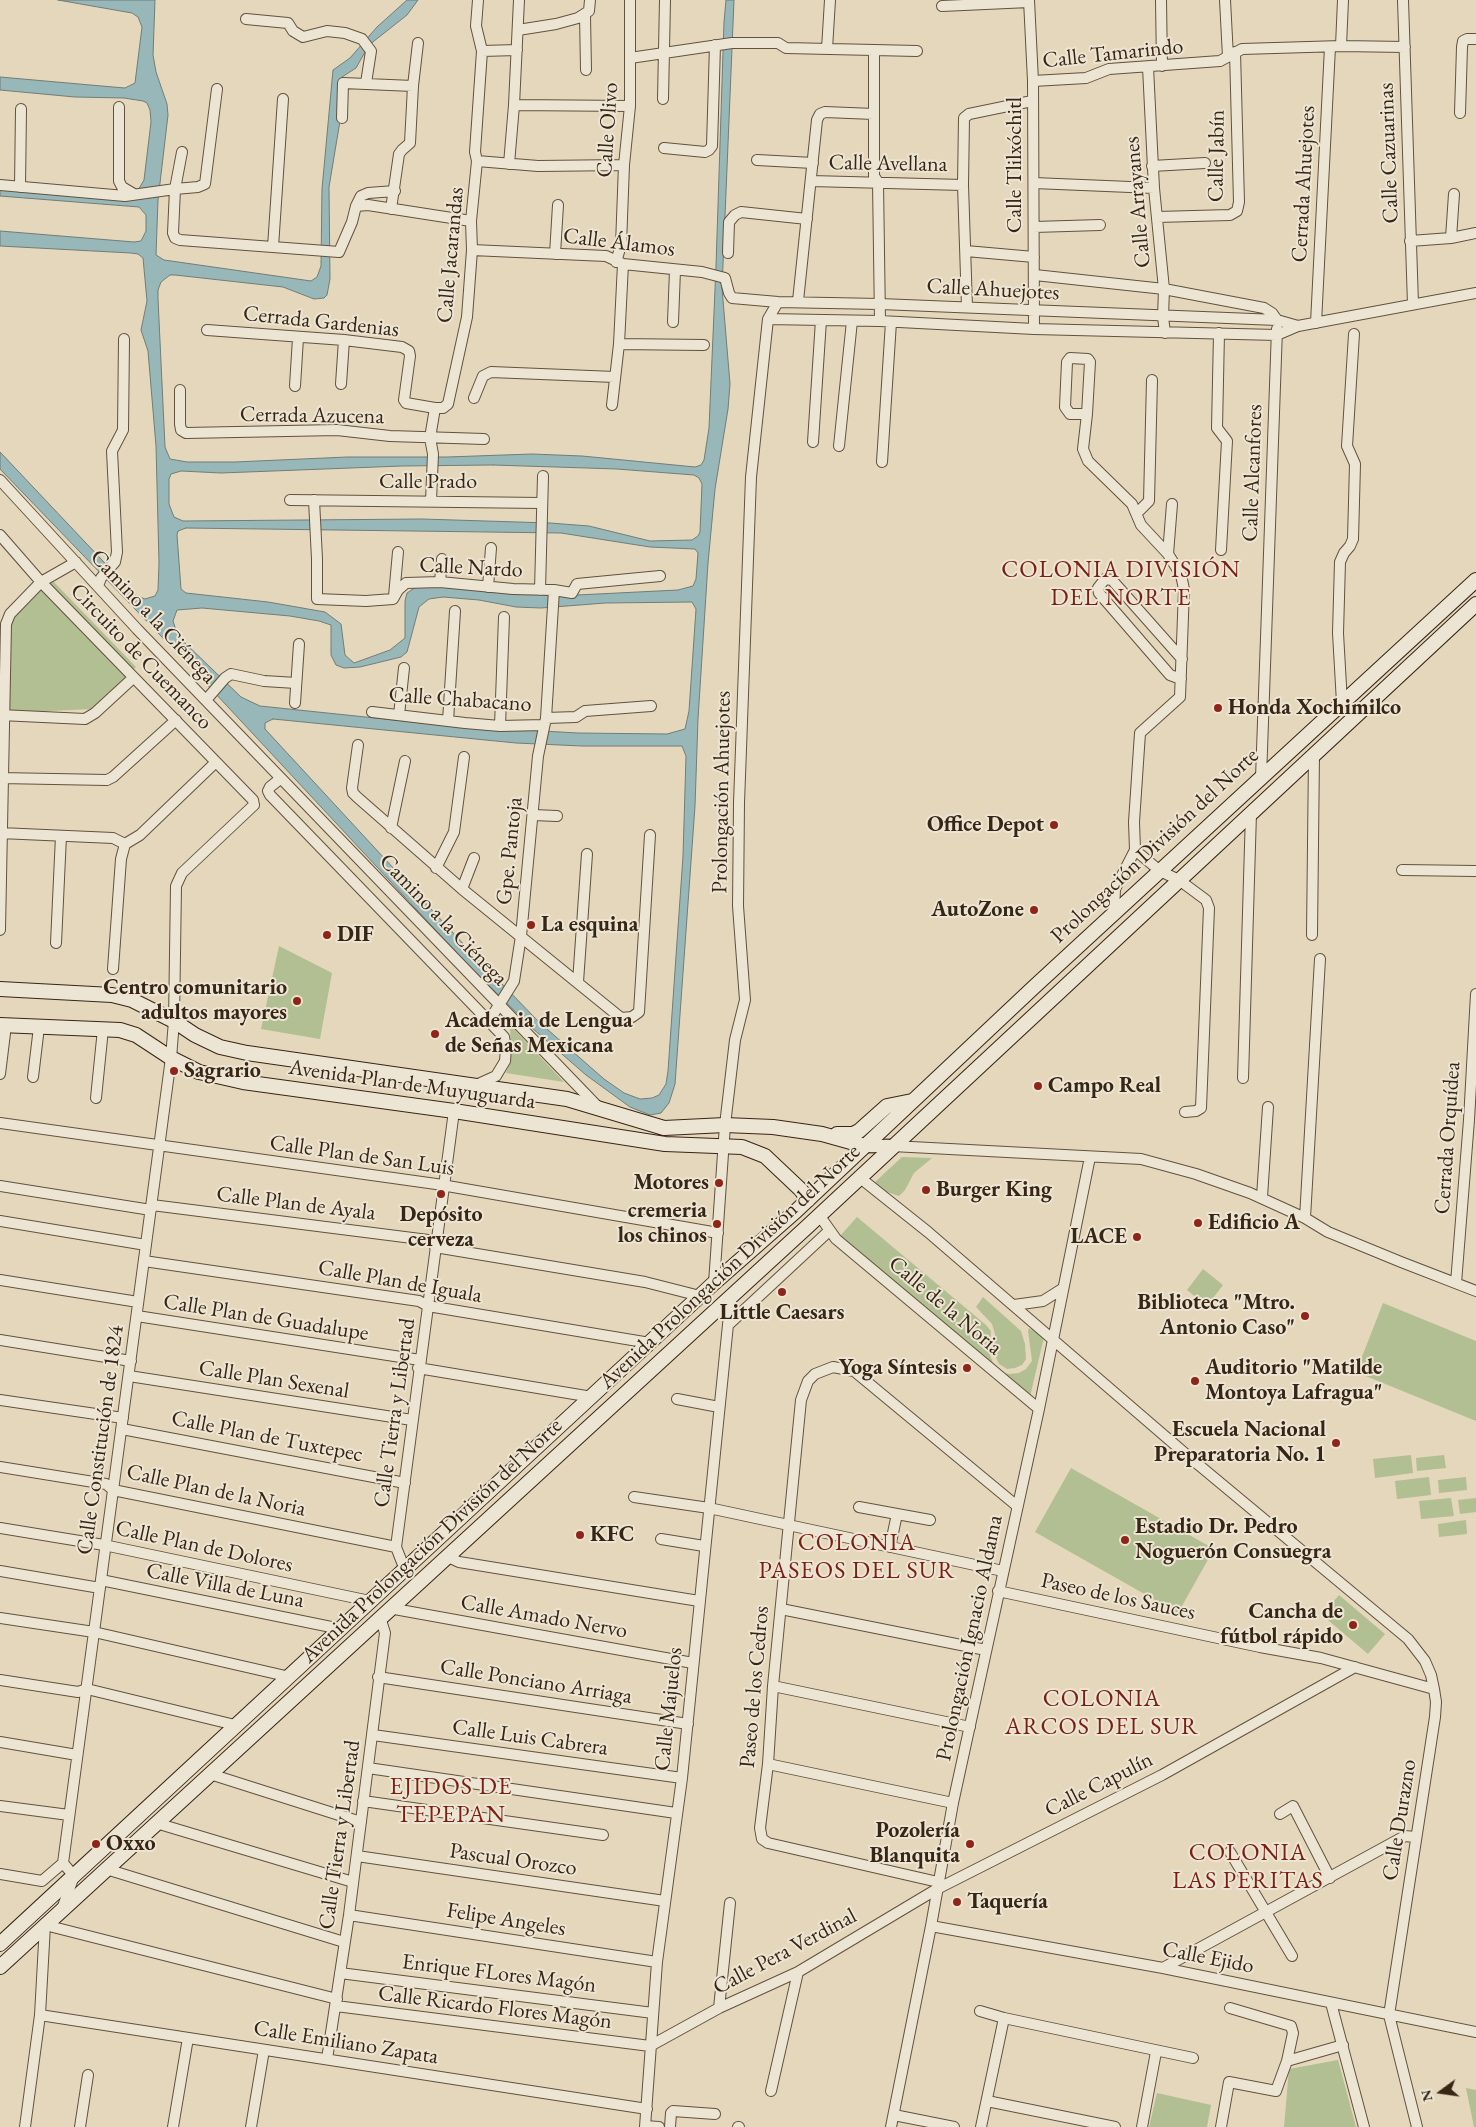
<!DOCTYPE html>
<meta charset="utf-8">
<style>
body{margin:0}
#map{position:relative;width:1476px;height:2127px;overflow:hidden;background:#e4d7bb;font-family:"EB Garamond",serif}
canvas{display:block}
.north{position:absolute;left:1416px;top:2067px;width:50px;height:50px;-webkit-text-stroke:4px #ede5d3;paint-order:stroke;rotate:256deg;font-size:14px;font-weight:700;line-height:20px;text-align:center;color:#372515}
.north::after{content:'';display:block;margin:auto;width:18px;height:22px;background:#372515;clip-path:polygon(50% 0,100% 100%,50% 72%,0 100%)}
</style>
<div id="map">
<canvas width="1476" height="2127"></canvas>
<div class="north">N</div>
</div>
<script>
const context = document.querySelector('canvas').getContext('2d');
context.lineJoin = 'round';
function fill(path, color) {
  context.fillStyle = color;
  context.fill(path, 'evenodd');
}
function shape(rows) {
  const path = new Path2D();
  for (const r of rows) {
    path.moveTo(r[0], r[1]);
    for (let i = 2; i < r.length; i += 2) path.lineTo(r[i], r[i + 1]);
  }
  return path;
}
function stroke(path, color, width, dash) {
  context.strokeStyle = color;
  context.lineWidth = width;
  context.lineCap = dash ? 'butt' : 'round';
  context.setLineDash(dash || []);
  context.stroke(path);
}
function write(font, color, halo, rows, align = 'center') {
  context.font = font + ' "EB Garamond",serif';
  context.lineWidth = 4;
  context.setLineDash([]);
  context.textBaseline = 'middle';
  context.strokeStyle = halo;
  context.fillStyle = color;
  for (const [text, x, y, turn = 0] of rows) {
    context.save();
    context.translate(x, y);
    context.rotate((+turn || 0) * Math.PI / 180);
    context.textAlign = isNaN(turn) ? turn : align;
    if (halo) context.strokeText(text, 0, 0);
    context.fillText(text, 0, 0);
    context.restore();
  }
}
fill(shape([
 [51,579,136,667,93,709,7,713,12,614],
 [279,946,332,973,320,1039,261,1029],
 [510,1025,564,1082,506,1073,511,1061],
 [902,1157,932,1158,914,1173,905,1190,899,1196,884,1191,874,1183],
 [857,1217,986,1325,991,1331,990,1355,993,1363,1000,1372,1009,1374,1019,1373,1026,1369,1032,1361,1028,1331,1029,1328,1044,1337,1029,1401,840,1236],
 [1203,1269,1223,1285,1207,1306,1187,1290],
 [983,1297,1021,1331,1025,1344,1026,1359,1022,1365,1015,1368,1007,1369,999,1364,995,1355,995,1334,992,1324,976,1307],
 [1383,1303,1476,1341,1476,1421,1356,1372],
 [1411,1455,1413,1473,1375,1478,1373,1459],
 [1444,1455,1446,1468,1417,1471,1416,1458],
 [1071,1468,1214,1549,1178,1613,1035,1532],
 [1429,1477,1431,1495,1397,1499,1395,1481],
 [1466,1477,1467,1490,1439,1493,1438,1480],
 [1451,1498,1454,1516,1421,1519,1419,1501],
 [1476,1498,1476,1512,1460,1514,1458,1500],
 [1466,1520,1467,1534,1439,1537,1438,1524],
 [1339,1595,1385,1634,1368,1654,1322,1615],
 [1338,2060,1356,2127,1284,2127,1289,2069],
 [1466,2088,1476,2090,1476,2127,1474,2127],
 [1157,2093,1211,2105,1207,2127,1149,2127]
]), '#b1bf92');
const water = shape([
 [58,0,155,0,153,55,156,72,167,104,168,115,158,200,156,255,164,260,311,281,317,277,321,266,322,189,333,70,350,58,377,27,407,0,418,0,407,15,369,45,356,68,342,77,341,115,329,187,330,279,327,295,324,298,314,299,283,287,175,275,170,275,161,282,158,290,158,299,165,447,170,459,187,462,235,462,347,457,447,457,532,454,582,456,695,467,701,465,704,460,709,428,716,266,724,22,726,0,734,0,722,288,730,384,728,409,715,489,708,563,698,719,695,806,675,1084,669,1103,661,1113,650,1115,630,1107,586,1075,532,1028,471,968,187,663,0,469,0,452,135,595,145,599,155,596,158,590,159,563,156,446,148,351,141,330,147,301,143,258,138,254,131,253,0,246,0,231,134,242,141,241,146,231,146,215,139,207,0,196,0,182,71,189,137,192,144,180,151,122,150,110,147,103,143,101,124,98,75,97,0,90,0,77,113,87,125,88,135,83,142,27,138,17,132,13,58,0],
 [493,465,617,469,694,475,699,478,702,484,700,532,698,536,692,540,650,541,589,526,550,523,422,519,183,521,174,517,169,504,169,479,171,474,181,471,221,473,402,466,493,465],
 [186,528,561,533,650,547,695,549,698,553,696,579,693,586,678,590,557,596,467,587,416,587,407,593,405,601,405,638,390,650,354,663,345,655,341,624,325,612,268,602,186,593,181,589,177,535,178,531,186,528],
 [443,597,479,600,516,607,541,608,605,603,692,602,696,609,689,711,685,729,667,734,578,733,452,726,260,706,241,697,183,641,177,633,173,621,177,610,202,608,290,616,319,621,331,625,331,655,336,665,344,668,360,667,401,657,407,652,419,607,429,599,443,597],
 [273,719,516,743,582,746,682,746,686,756,683,856,668,1071,666,1084,659,1095,652,1098,640,1099,624,1093,604,1079,539,1022,468,949,265,729,265,723,273,719]
]);
fill(water, '#98b7b9');
stroke(water, '#717d77', 1);
const minor = shape([
 [1029,0,1033,81,1034,329],
 [1161,0,1162,66],
 [1225,0,1228,57],
 [1403,0,1413,304],
 [942,6,1029,2],
 [585,15,586,70],
 [246,19,288,23,293,31,303,37,327,31,345,33,362,39,371,51,366,83],
 [518,30,556,24,578,18,589,11,590,0],
 [1341,46,1343,0],
 [827,49,830,0],
 [874,50,917,51],
 [482,51,517,50],
 [630,58,732,43,778,43,786,48,874,50,874,176,878,182,880,321],
 [1148,67,1154,188,1164,289,1163,317,1165,333],
 [1033,81,1086,78,1109,69,1220,61,1242,49,1341,46,1405,47],
 [217,89,205,184,198,187,175,189,173,233,175,238,180,240,339,252,352,222,356,206,368,205,471,221],
 [663,99,665,0],
 [514,105,630,106],
 [119,107,119,181,122,187,134,194],
 [1460,113,1462,47,1463,41,1467,39,1476,39],
 [342,118,343,83,413,86],
 [664,148,705,152,709,150,712,146,715,45],
 [757,160,813,163],
 [477,161,538,166,624,165],
 [509,164,514,105,519,0],
 [1152,166,1205,163],
 [811,181,963,185],
 [1034,183,1154,188],
 [0,185,125,196,175,189,182,152],
 [20,187,21,109],
 [356,206,361,196,368,193,395,191],
 [391,209,399,154,402,150,410,143,413,86,418,43],
 [1157,217,1230,215,1237,211,1239,202,1235,52],
 [1034,227,1100,225],
 [1451,238,1454,194],
 [1410,241,1451,238,1476,233],
 [273,247,283,99],
 [472,250,606,256,623,264,702,272,725,278,729,293,732,298,778,302,880,304,1277,320,1298,326],
 [966,251,1034,257],
 [728,253,729,222,735,215,741,212,807,219],
 [555,254,558,205],
 [616,262,621,245,624,165,630,106,630,0],
 [1035,275,1164,289,1264,308,1272,313,1277,320],
 [798,301,817,120,820,114,825,112,874,114],
 [967,307,963,185,964,118,969,114,1032,101],
 [768,319,880,321,1034,329,1277,335,1298,326,1476,293],
 [673,322,675,270],
 [1316,323,1330,47],
 [207,330,344,340,402,347,409,351,410,356,404,400,406,403,435,408,443,408,448,404,467,317,472,250,471,221,477,161,475,152,482,51,476,26,478,0],
 [1219,333,1217,428,1227,441,1221,550],
 [619,344,704,345],
 [341,384,344,340],
 [295,386,298,338],
 [180,390,180,424,181,430,186,433,337,430,390,436,484,439],
 [474,398,483,376,491,372,615,377],
 [612,405,619,344,623,264],
 [1087,414,1070,414,1065,407,1067,362,1070,358,1088,359,1090,362,1087,414,1083,449,1088,461,1132,504,1141,525,1168,554,1181,575,1184,589,1180,697,1140,733,1134,822,1135,850,1115,889,1114,913],
 [813,442,821,320],
 [839,446,852,321],
 [882,462,891,322],
 [0,480,137,629,600,1109],
 [290,500,542,503],
 [314,500,317,559,317,599,366,601,393,599,398,590,406,583,440,582,513,589,554,590,572,593,577,584,660,576],
 [431,501,433,454,430,438,435,408],
 [1137,513,1149,501,1152,380],
 [0,535,41,582,253,800,254,805,182,873,176,886,174,1021,171,1058,63,1863],
 [1168,554,1172,504],
 [440,582,442,559],
 [98,586,101,578,115,562,117,552,112,451,123,430,124,339],
 [488,587,491,548],
 [540,590,543,476],
 [394,596,398,552],
 [1181,679,1170,675,1099,593,1098,588,1105,579,1112,580,1182,659],
 [206,700,225,678,231,674,264,681,296,683],
 [295,703,299,644],
 [1342,703,1338,633,1340,562,1344,553,1350,546,1353,539,1355,464,1347,446,1354,334],
 [372,712,465,723,500,726,544,725],
 [0,715,85,719,95,713,133,678],
 [399,715,404,668],
 [546,718,576,717,585,711,651,706],
 [448,721,455,611],
 [500,726,504,617],
 [358,745,352,788,353,793,357,797,462,889,621,1018,632,1017,639,1012,650,835],
 [0,778,107,780,113,777,176,720],
 [1261,778,1277,329],
 [280,779,270,787,268,791,270,795,504,1037,506,1048,505,1061,496,1076,476,1085],
 [533,815,557,816],
 [391,828,405,761],
 [0,833,113,838,125,844,140,835,216,762],
 [1135,850,1160,871,1179,880,1206,900,1209,908,1201,1108,1196,1111,1185,1112],
 [436,868,454,832,464,757],
 [1402,870,1476,871],
 [462,889,474,858],
 [0,930,6,624,10,614,41,582,76,562],
 [1312,935,1314,754],
 [56,943,61,836],
 [113,969,121,859,125,844],
 [578,982,587,854],
 [489,1021,514,981,521,936,538,756,546,718,554,590],
 [0,1074,6,1025],
 [33,1077,39,1027],
 [1243,1078,1251,813],
 [96,1098,103,1029],
 [0,1123,436,1184,718,1233],
 [892,1146,1141,1159,1196,1174,1250,1193,1305,1218,1328,1232,1401,1262,1476,1291],
 [859,1177,928,1232,1188,1456,1408,1639,1425,1661,1431,1675,1434,1689,1436,1702,1435,1717,1389,2015,1417,2127],
 [0,1186,151,1210],
 [1262,1197,1268,1107],
 [152,1205,436,1241],
 [819,1215,836,1239,1039,1409],
 [1305,1218,1320,959],
 [0,1221,146,1245],
 [435,1247,645,1282,700,1296],
 [144,1261,419,1301,428,1306,650,1343],
 [0,1280,138,1302],
 [714,1283,725,1125,735,1040,745,1000,738,906,739,803,751,477,768,319,778,302],
 [1456,1283,1469,1120,1476,994],
 [1014,1305,1043,1301,1062,1289],
 [137,1316,420,1360],
 [728,1325,829,1231],
 [0,1340,131,1361],
 [418,1368,592,1397],
 [129,1376,412,1420],
 [677,1399,719,1407],
 [0,1400,123,1418],
 [122,1429,405,1483],
 [0,1467,106,1484,113,1490,396,1547],
 [634,1497,709,1508,1003,1571],
 [859,1507,897,1514,890,1547],
 [897,1514,930,1520],
 [0,1528,104,1545,370,1601],
 [661,1539,704,1546],
 [446,1556,459,1562,699,1601],
 [405,1570,396,1547,454,1111],
 [0,1571,100,1588],
 [101,1580,341,1629],
 [998,1591,1260,1647,1321,1658,1434,1689],
 [389,1608,693,1663],
 [781,1609,986,1650],
 [0,1618,94,1632,290,1677],
 [378,1677,688,1724],
 [0,1680,78,1692,87,1689,235,1725],
 [773,1686,970,1727],
 [373,1735,682,1778],
 [0,1742,77,1755],
 [768,1764,953,1803],
 [368,1768,676,1813],
 [210,1774,361,1822],
 [363,1801,603,1835],
 [0,1806,69,1815],
 [1280,1814,1293,1806,1330,1878],
 [156,1823,353,1882],
 [1230,1852,1292,1956],
 [357,1856,665,1901],
 [106,1869,344,1942],
 [0,1874,42,1881,63,1863],
 [938,1882,768,1843,762,1839,760,1828,768,1764,773,1686,801,1400,808,1381,815,1374,833,1367,854,1371,1017,1506],
 [62,1909,74,1876,63,1863],
 [349,1915,657,1962],
 [931,1926,1163,1968,1476,2032],
 [1163,1968,1405,1836,1415,1837],
 [340,1973,653,2013],
 [1331,2003,1364,2127],
 [336,2006,650,2046,719,2008,798,1972,937,1889,1162,1775,1355,1667],
 [719,2008,730,1903],
 [980,2011,1004,2018,1193,2058],
 [40,2015,647,2109],
 [327,2059,349,1915,385,1633,380,1617],
 [1287,2061,1343,2045],
 [771,2091,798,1972],
 [987,2101,1115,2127],
 [894,2115,954,2127],
 [645,2126,659,2127],
 [25,2127,40,2015,45,1925,337,1999],
 [80,2127,88,2075],
 [173,2127,188,2038],
 [251,2127,264,2050],
 [645,2127,657,1962,682,1778,731,1295],
 [670,2127,671,2113,673,2111,715,2114],
 [738,2127,739,2127],
 [891,2127,931,1926,953,1803,1039,1409,1090,1157],
 [981,2127,1004,2018],
 [1142,2127,1156,2052],
 [1221,2127,1229,2082,1276,2091,1287,2061,1293,2033,1291,2026,1230,2008]
]);
const tertiary = shape([
 [865,1146,892,1146]
]);
const secondary = shape([
 [0,989,112,995,132,1000,174,1021,195,1035,220,1047,247,1053,567,1099,664,1128,725,1125,773,1127,822,1134,865,1146],
 [0,1025,120,1030,136,1035,171,1058,199,1072,243,1082,454,1111,665,1144,742,1147,765,1156,801,1190,808,1200],
 [837,1134,853,1134,859,1131,887,1106,912,1101],
 [0,1944,714,1283,796,1211,1034,987,1476,580],
 [0,1967,808,1226,1476,604]
]);
stroke(minor, '#62523e', 12);
stroke(tertiary, '#62523e', 15);
stroke(secondary, '#372515', 16);
stroke(minor, '#ede5d3', 10);
stroke(tertiary, '#ede5d3', 12);
stroke(secondary, '#ede5d3', 14);
for (const [x, y, r, color] of [
 [1218,708,5,"#8f2418"],
 [1054,825,5,"#8f2418"],
 [1034,910,5,"#8f2418"],
 [531,925,5,"#8f2418"],
 [327,935,5,"#8f2418"],
 [297,1001,5,"#8f2418"],
 [435,1034,5,"#8f2418"],
 [174,1071,5,"#8f2418"],
 [1038,1086,5,"#8f2418"],
 [719,1183,5,"#8f2418"],
 [926,1190,5,"#8f2418"],
 [441,1194,5,"#8f2418"],
 [1198,1223,5,"#8f2418"],
 [717,1224,5,"#8f2418"],
 [1137,1237,5,"#8f2418"],
 [782,1292,5,"#8f2418"],
 [1305,1316,5,"#8f2418"],
 [967,1368,5,"#8f2418"],
 [1195,1381,5,"#8f2418"],
 [1336,1443,5,"#8f2418"],
 [580,1535,5,"#8f2418"],
 [1125,1540,5,"#8f2418"],
 [1353,1625,5,"#8f2418"],
 [96,1844,5,"#8f2418"],
 [970,1844,5,"#8f2418"],
 [957,1902,5,"#8f2418"]
]) {
  const dot = new Path2D();
  dot.arc(x, y, r, 0, 2 * Math.PI);
  context.fillStyle = color;
  context.fill(dot);
  stroke(dot, '#ede5d3', 2);
}
write('22px', '#372515', '#ede5d3', [
 ["Calle Tamarindo",1113,54,-6],
 ["Calle Olivo",608,130,-86],
 ["Calle Cazuarinas",1389,153,-92],
 ["Calle Jabín",1217,156,-89],
 ["Calle Avellana",888,164,1],
 ["Calle Tlilxóchitl",1015,165,-90],
 ["Cerrada Ahuejotes",1304,184,-87],
 ["Calle Arrayanes",1138,202,-95],
 ["Calle Álamos",619,243,7],
 ["Calle Jacarandas",451,255,-85],
 ["Calle Ahuejotes",993,290,3],
 ["Cerrada Gardenias",321,322,6],
 ["Cerrada Azucena",312,416,1],
 ["Calle Alcanfores",1253,473,-88],
 ["Calle Prado",428,482],
 ["Calle Nardo",471,568,3],
 ["Camino a la Ciénega",153,617,47],
 ["Circuito de Cuemanco",141,657,46],
 ["Calle Chabacano",460,700,4],
 ["Prolongación Ahuejotes",722,792,-89],
 ["Prolongación División del Norte",1155,846,-43],
 ["Gpe. Pantoja",510,851,-84],
 ["Camino a la Ciénega",443,920,46],
 ["Avenida Plan de Muyuguarda",412,1085,8],
 ["Cerrada Orquídea",1448,1138,-86],
 ["Calle Plan de San Luis",362,1156,8],
 ["Calle Plan de Ayala",296,1204,7],
 ["Avenida Prolongación División del Norte",730,1267,-43],
 ["Calle Plan de Iguala",400,1282,10],
 ["Calle de la Noria",945,1306,40],
 ["Calle Plan de Guadalupe",266,1318,9],
 ["Calle Plan Sexenal",274,1380,9],
 ["Calle Tierra y Libertad",395,1413,-82],
 ["Calle Plan de Tuxtepec",267,1437,11],
 ["Calle Constitución de 1824",101,1440,-82],
 ["Calle Plan de la Noria",216,1491,12],
 ["Avenida Prolongación División del Norte",432,1541,-43],
 ["Calle Plan de Dolores",204,1547,12],
 ["Calle Villa de Luna",225,1586,11],
 ["Paseo de los Sauces",1118,1597,12],
 ["Calle Amado Nervo",544,1617,10],
 ["Prolongación Ignacio Aldama",970,1638,-78],
 ["Calle Ponciano Arriaga",536,1682,9],
 ["Paseo de los Cedros",755,1687,-85],
 ["Calle Majuelos",669,1709,-84],
 ["Calle Luis Cabrera",530,1738,8],
 ["Calle Capulín",1099,1785,-27],
 ["Calle Durazno",1400,1820,-81],
 ["Calle Tierra y Libertad",340,1835,-82],
 ["Pascual Orozco",513,1860,8],
 ["Felipe Angeles",506,1920,9],
 ["Calle Pera Verdinal",785,1952,-28],
 ["Calle Ejido",1208,1958,11],
 ["Enrique FLores Magón",499,1974,7],
 ["Calle Ricardo Flores Magón",495,2008,7],
 ["Calle Emiliano Zapata",346,2043,9]
]);
write('bold 22px', '#372515', '#ede5d3', [
 ["Honda Xochimilco",1228,708],
 ["Office Depot",1044,825,"right"],
 ["AutoZone",1024,910,"right"],
 ["La esquina",541,925],
 ["DIF",337,935],
 ["Centro comunitario",287,988,"right"],
 ["adultos mayores",287,1013,"right"],
 ["Academia de Lengua",445,1021],
 ["de Señas Mexicana",445,1046],
 ["Sagrario",184,1071],
 ["Campo Real",1048,1086],
 ["Motores",709,1183,"right"],
 ["Burger King",936,1190],
 ["cremeria",707,1211,"right"],
 ["los chinos",707,1236,"right"],
 ["Depósito",441,1215,"center"],
 ["cerveza",441,1240,"center"],
 ["Edificio A",1208,1223],
 ["LACE",1127,1237,"right"],
 ["Biblioteca \"Mtro.",1295,1303,"right"],
 ["Antonio Caso\"",1295,1328,"right"],
 ["Little Caesars",782,1313,"center"],
 ["Yoga Síntesis",957,1368,"right"],
 ["Auditorio \"Matilde",1205,1368],
 ["Montoya Lafragua\"",1205,1393],
 ["Escuela Nacional",1326,1430,"right"],
 ["Preparatoria No. 1",1326,1455,"right"],
 ["Estadio Dr. Pedro",1135,1527],
 ["Noguerón Consuegra",1135,1552],
 ["KFC",590,1535],
 ["Cancha de",1343,1612,"right"],
 ["fútbol rápido",1343,1637,"right"],
 ["Pozolería",960,1831,"right"],
 ["Blanquita",960,1856,"right"],
 ["Oxxo",106,1844],
 ["Taquería",967,1902]
], 'left');
context.letterSpacing = '1px';
write('24px', '#7a1f14', '#ede5d3', [
 ["COLONIA DIVISIÓN",1121,570],
 ["DEL NORTE",1121,598],
 ["COLONIA",857,1543],
 ["PASEOS DEL SUR",857,1571],
 ["COLONIA",1102,1699],
 ["ARCOS DEL SUR",1102,1727],
 ["EJIDOS DE",451,1787],
 ["TEPEPAN",451,1815],
 ["COLONIA",1248,1853],
 ["LAS PERITAS",1248,1881]
]);
context.letterSpacing = '0px';
</script>
